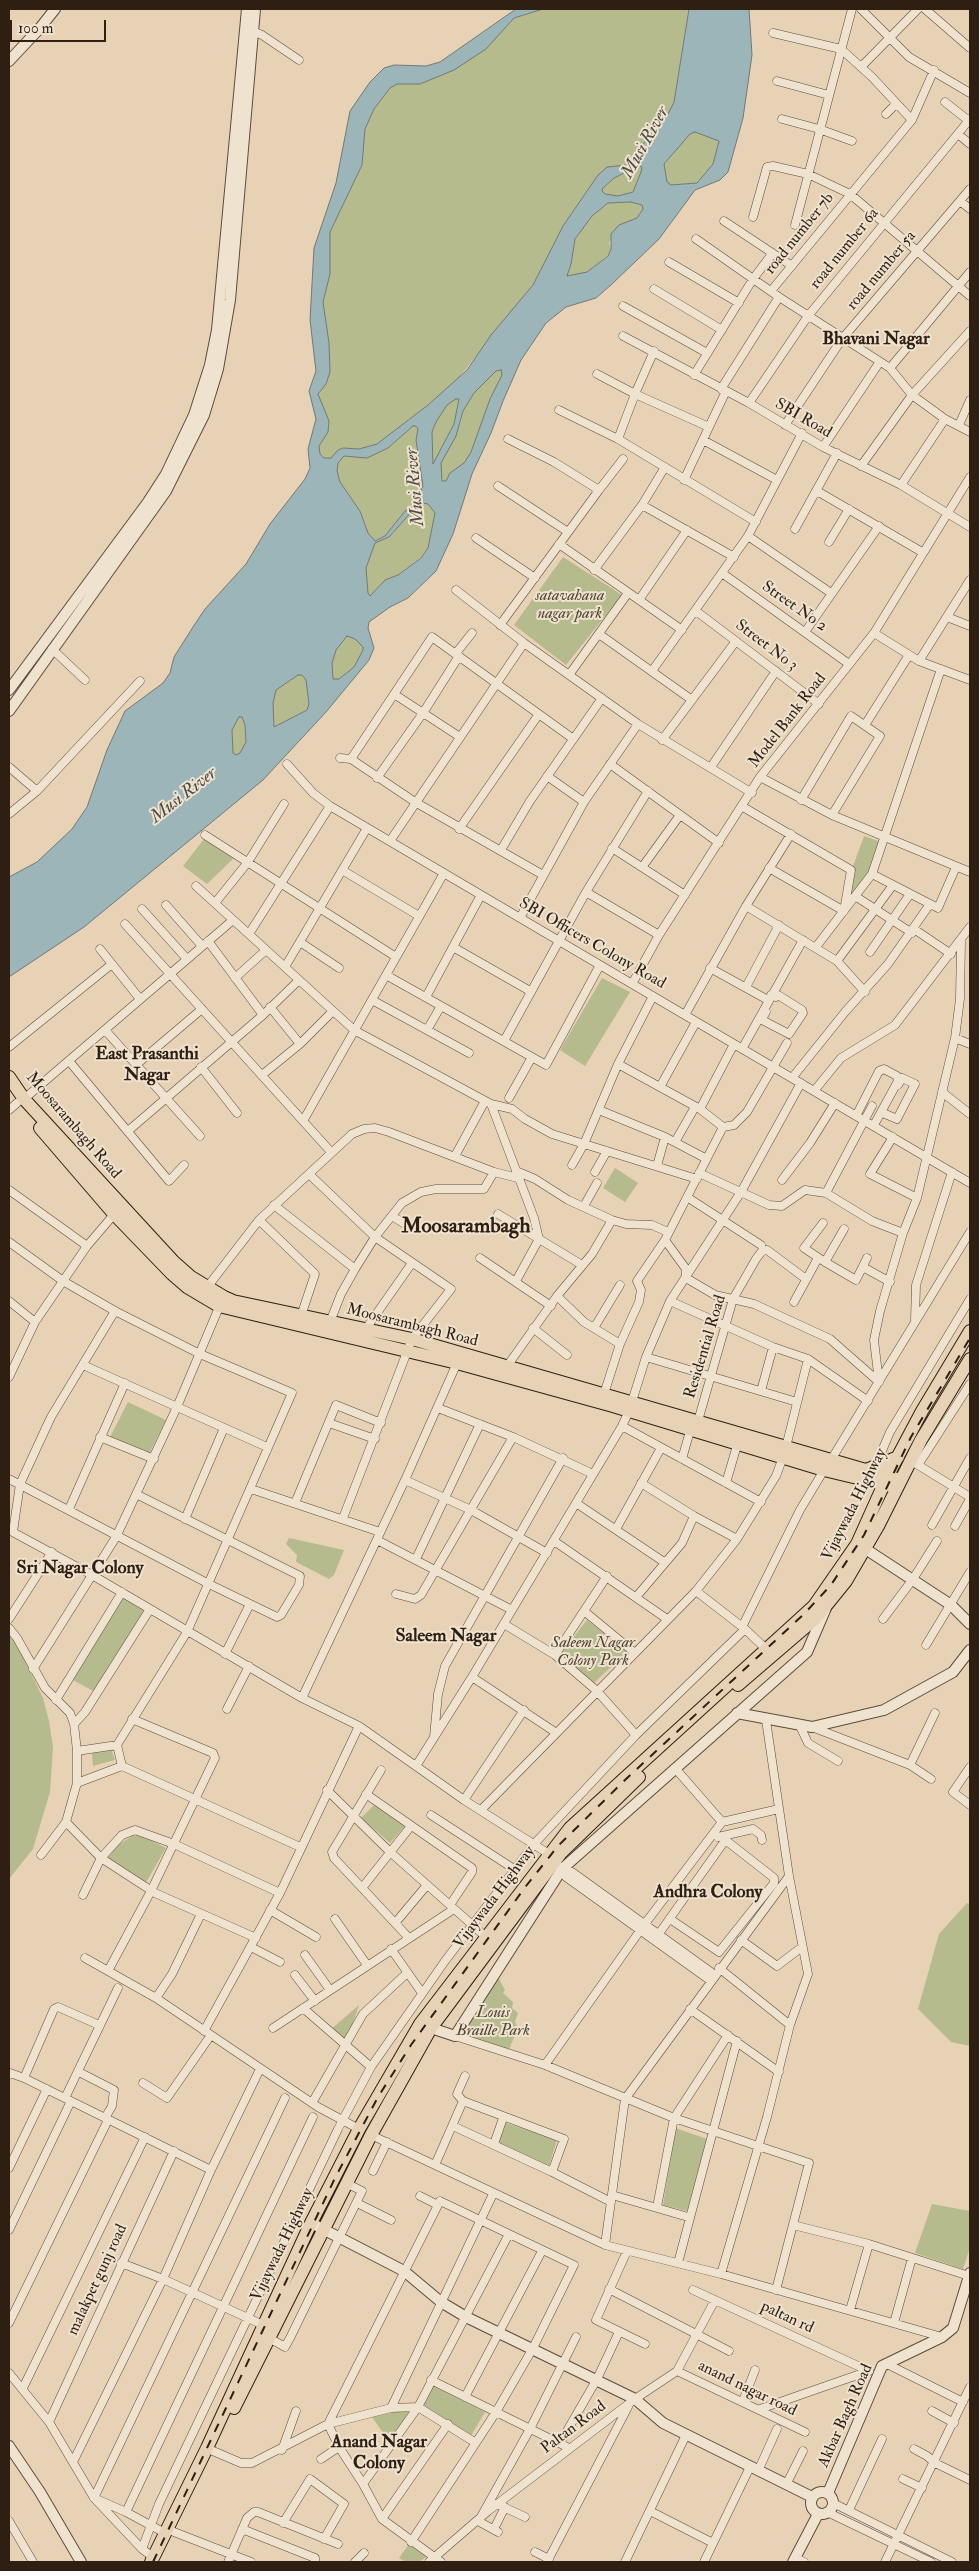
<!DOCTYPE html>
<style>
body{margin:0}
#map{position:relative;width:979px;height:2571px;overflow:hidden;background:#e7d2b5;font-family:"IM FELL Double Pica",serif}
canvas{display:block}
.frame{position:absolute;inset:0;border:10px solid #2e1f12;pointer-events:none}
.scale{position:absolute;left:10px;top:20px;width:96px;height:22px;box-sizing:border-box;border:2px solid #2e1f12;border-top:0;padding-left:6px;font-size:15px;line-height:18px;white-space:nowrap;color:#2e1f12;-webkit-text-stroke:4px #efe2cf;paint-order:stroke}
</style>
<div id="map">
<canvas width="979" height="2571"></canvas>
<div class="frame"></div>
<div class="scale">100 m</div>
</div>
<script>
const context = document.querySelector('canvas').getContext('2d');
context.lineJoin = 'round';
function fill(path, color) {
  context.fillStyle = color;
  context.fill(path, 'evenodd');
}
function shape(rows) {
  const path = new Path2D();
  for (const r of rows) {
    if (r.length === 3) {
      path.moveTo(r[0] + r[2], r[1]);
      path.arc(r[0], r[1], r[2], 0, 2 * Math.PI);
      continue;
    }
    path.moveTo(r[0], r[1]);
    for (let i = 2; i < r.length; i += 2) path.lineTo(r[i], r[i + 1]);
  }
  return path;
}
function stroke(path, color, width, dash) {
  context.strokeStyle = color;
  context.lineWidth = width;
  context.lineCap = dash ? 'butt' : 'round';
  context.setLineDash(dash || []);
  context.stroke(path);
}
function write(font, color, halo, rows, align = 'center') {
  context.font = font + ' "IM FELL Double Pica",serif';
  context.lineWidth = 4;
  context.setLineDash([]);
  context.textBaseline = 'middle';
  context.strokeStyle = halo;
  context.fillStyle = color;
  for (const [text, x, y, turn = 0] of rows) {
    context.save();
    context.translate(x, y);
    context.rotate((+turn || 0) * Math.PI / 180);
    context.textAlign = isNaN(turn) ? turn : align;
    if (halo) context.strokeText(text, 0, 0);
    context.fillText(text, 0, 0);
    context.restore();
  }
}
fill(shape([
 [543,9,689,9,674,102,668,114,639,149,633,160,626,165,607,167,598,175,563,226,533,285,457,380,428,405,377,444,359,449,343,448,338,450,331,459,325,459,320,454,319,446,328,432,329,421,318,394,326,384,330,372,329,343,323,302,330,274,330,232,362,165,365,129,374,109,390,88,397,84,407,84,486,49,514,18],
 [695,132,719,141,713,164,697,183,671,185,667,183,664,164,690,134],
 [639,166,642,167,641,172,633,192,618,196,605,194,602,191,603,188,614,178],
 [631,202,642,205,643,209,637,218,619,225,609,243,611,249,608,255,587,272,567,276,571,264,575,239,592,216,609,203],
 [502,370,502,375,490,399,471,452,464,463,450,473,446,481,442,481,441,463,461,421,463,411,474,393,496,371],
 [456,399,459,399,454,424,433,464,432,432,436,422,447,405],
 [413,426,416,426,418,429,416,440,423,486,413,506,405,511,385,536,375,541,368,533,360,511,340,482,337,471,338,463,344,456,367,458,388,448],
 [423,503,428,504,435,513,428,548,421,557,398,575,385,580,370,596,368,593,366,568,375,543,389,537,413,510],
 [563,557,622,595,566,665,514,625],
 [347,636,355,639,363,647,363,650,354,667,339,679,333,679,332,663,336,650],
 [298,675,302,675,306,680,309,704,307,710,274,727,273,703,276,690],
 [239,717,242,717,245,725,246,742,240,753,236,755,233,753,232,730],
 [864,836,881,842,870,872,848,901,853,866],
 [204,839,234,858,207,884,183,866],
 [602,978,630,992,585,1066,560,1050],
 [615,1168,638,1183,625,1202,603,1188],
 [128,1402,166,1420,149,1454,110,1437],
 [289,1538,344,1550,334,1575,329,1579,296,1562,297,1555,286,1544],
 [122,1595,148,1609,97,1693,71,1679],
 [587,1620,627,1652,594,1683,560,1654],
 [9,1632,13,1636,43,1698,49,1721,53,1747,50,1792,33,1849,9,1879],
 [111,1749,115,1760,93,1766,92,1752],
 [374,1805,406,1825,390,1843,361,1818],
 [137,1833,166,1848,145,1884,107,1859,118,1845],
 [967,1903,970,1904,970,2046,951,2042,918,2009,939,1934],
 [498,1977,505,1990,503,1993,513,2002,512,2008,518,2013,515,2022,518,2028,508,2052,460,2035],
 [359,2005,346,2043,330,2030],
 [503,2122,557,2140,549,2166,496,2142],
 [675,2128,707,2139,687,2211,663,2205],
 [932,2204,970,2211,970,2247,963,2269,915,2253],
 [431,2385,485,2412,471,2436,422,2404],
 [410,2409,392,2446,372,2417],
 [409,2544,426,2557,419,2562,406,2562,399,2558]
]), '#b6bb8d');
const water = shape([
 [516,9,543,9,514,18,486,49,454,70,420,84,397,84,390,88,374,109,365,129,362,165,330,232,330,274,323,302,329,343,330,372,326,384,318,394,329,421,328,432,319,446,320,454,324,458,331,458,338,450,343,448,359,449,377,444,428,405,467,370,491,335,533,285,563,226,598,175,607,167,626,165,633,160,639,149,668,114,674,102,689,9,749,9,752,55,743,118,728,172,720,180,695,190,659,239,612,284,596,298,566,307,546,323,521,360,503,401,491,433,472,474,453,534,436,571,408,598,390,607,369,622,368,628,374,648,369,660,326,712,263,780,84,927,9,977,9,877,37,862,72,829,87,807,107,750,125,711,163,683,170,673,174,657,193,627,205,609,246,564,270,524,305,479,310,468,308,449,316,419,309,391,316,371,310,320,314,248,336,183,350,111,370,82,384,68,394,65,426,66,440,62,516,9],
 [695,132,719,141,713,164,697,183,671,185,667,182,664,164,690,134,695,132],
 [639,166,642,167,641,172,633,192,618,196,605,194,602,191,603,188,614,178,639,166],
 [631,202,642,205,643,209,637,218,619,225,611,234,611,249,608,256,587,272,567,276,571,264,575,239,592,216,608,203,631,202],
 [501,370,502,375,490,399,471,452,464,463,450,473,446,481,442,481,441,463,456,436,463,411,474,393,496,371,501,370],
 [456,399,459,399,454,424,433,464,432,432,436,422,447,405,456,399],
 [413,426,416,426,418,429,416,440,423,486,413,506,405,511,385,536,375,541,368,533,360,511,340,482,337,471,338,463,344,456,367,458,388,448,413,426],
 [423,503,428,504,435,513,428,548,421,558,398,575,385,580,370,596,368,593,366,568,375,543,389,537,413,510,423,503],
 [347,636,355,639,363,647,363,650,354,667,339,679,333,679,332,663,336,650,347,636],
 [298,675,302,675,306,680,309,704,307,710,274,727,273,703,276,690,298,675],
 [239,717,242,717,245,725,246,742,240,753,236,755,233,753,232,730,239,717]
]);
fill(water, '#9cb5b9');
stroke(water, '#707976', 1);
const minor = shape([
 [861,9,909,57,970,93],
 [925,9,970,48],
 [250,30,262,35,299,60],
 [773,33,841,49,872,77,912,120],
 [861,67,918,9],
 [777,81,829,95],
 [945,102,969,121],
 [886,114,896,104],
 [782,119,819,129,852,141],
 [958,134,970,144],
 [960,201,970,209],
 [753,217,767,167,773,166,808,174,850,194,970,296],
 [724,221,792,266],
 [795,225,852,9],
 [696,239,779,297,890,368,912,395,945,419,970,432],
 [669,262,739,303],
 [654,289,722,330],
 [771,291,912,120,934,70],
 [623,306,707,353],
 [623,336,749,403,823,447,901,485,970,527],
 [890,368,970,272],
 [597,374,635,394,709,427],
 [694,375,753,279,772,254],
 [721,389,779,297],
 [749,403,808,316,970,119],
 [559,410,618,439,756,522],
 [785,425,842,339,970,189],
 [959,425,970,400],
 [618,439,635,394,654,351],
 [703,440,777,480],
 [823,447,879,363],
 [861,466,912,395,970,331],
 [684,480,726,391],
 [901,485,945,419],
 [498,486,568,532],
 [599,490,623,459],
 [817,491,922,552],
 [642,505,734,557],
 [795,529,837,453],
 [748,536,831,593],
 [476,538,535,578],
 [829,542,849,509],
 [559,544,682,630],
 [594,570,642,505,665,467],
 [722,573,849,664],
 [456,590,524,643,638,724,752,793],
 [639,600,687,530],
 [696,611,819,704],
 [947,617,970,626],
 [500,625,599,490,554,462,508,439],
 [805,632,879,526],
 [874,633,919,661,970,680],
 [599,634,692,700],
 [52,649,85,680],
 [456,653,472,633],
 [919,661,970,580],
 [652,671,748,536,802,433],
 [569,675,628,593],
 [394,694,460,737],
 [865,725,909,655],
 [662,740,736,641],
 [340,758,351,759],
 [287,764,313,793,330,806,970,1183],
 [610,764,719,843],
 [9,767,37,791],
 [711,767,776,671],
 [547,776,584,802],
 [760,777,832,815,970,872],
 [377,778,423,713,459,656],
 [801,800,851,716,880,736,832,815],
 [743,807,851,870,844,911,769,868],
 [9,814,37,791,140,681],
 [459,829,539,714],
 [205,835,396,957],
 [390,841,524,643],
 [612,848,685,895],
 [501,850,530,801,602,698],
 [643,866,680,815],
 [342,870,419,916],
 [872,874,938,908,956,867],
 [543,875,415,802,351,759,432,637,572,738],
 [196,886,354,1030,491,1104,512,1109,525,1119,552,1134,697,1179],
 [586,892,659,935],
 [855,896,912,933],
 [215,903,248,862,284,804],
 [166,905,202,946],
 [746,906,837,961,865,992],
 [142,909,187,959],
 [520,918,584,802,638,724],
 [125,924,331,1152],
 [914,929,951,954],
 [249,934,330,806],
 [208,941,263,1015],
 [300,942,339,968],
 [453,947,530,991],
 [816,947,872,874,941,669],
 [870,952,910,894],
 [837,961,893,885],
 [112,964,140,999],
 [285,967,367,828],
 [710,968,768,1000],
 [386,975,546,1065,600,965],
 [235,978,266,950],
 [632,984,659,935,760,777,874,633,970,477],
 [746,987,779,925],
 [426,997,481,895],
 [372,1000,469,1053],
 [270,1007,300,1044],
 [766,1012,763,1017,764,1021,789,1034,803,1013,802,1010,778,995,776,997,771,995],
 [685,1015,746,906,791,834],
 [105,1030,200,1136],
 [427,1030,441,1006],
 [955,1038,970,1044],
 [504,1041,586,892,648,791],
 [9,1047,112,964,100,949],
 [742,1049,803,940],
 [69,1061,169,1181,184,1165],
 [137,1064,202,1009],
 [618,1064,700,1109,723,1127],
 [201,1067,237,1113],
 [262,1075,300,1044,333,1011],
 [792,1078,845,1012,888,964,930,904],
 [660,1087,696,1022],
 [814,1091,841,1058,895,1025,970,927],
 [942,1092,970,1114],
 [509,1098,532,1057],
 [24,1099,233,920],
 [491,1104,534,1218,539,1239,516,1281],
 [700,1109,734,1044],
 [9,1110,17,1103],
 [599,1110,665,1137,705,1158],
 [883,1113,897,1119,915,1084,902,1078,898,1085],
 [856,1116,879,1071,884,1069,897,1076,898,1081,874,1125],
 [303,1121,444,873],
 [128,1131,263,1015,299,980],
 [893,1137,870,1174,917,1198],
 [675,1142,695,1107],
 [455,1156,485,1101],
 [572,1165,584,1144,618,1064,653,996],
 [657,1166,665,1137],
 [516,1171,535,1179,568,1200,612,1220,626,1224,652,1225,668,1232],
 [595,1172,607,1151],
 [699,1173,769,1205,782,1206,805,1190,826,1193,872,1221,903,1233],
 [309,1174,375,1237,451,1289,412,1339,343,1518],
 [782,1180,810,1143,835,1103],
 [9,1190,87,1246],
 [826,1193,872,1106],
 [687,1197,761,1245],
 [274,1205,355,1269],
 [584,1206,597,1183],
 [498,1214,582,1265],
 [392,1216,408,1226],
 [259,1220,315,1274,301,1316],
 [823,1223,804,1248,825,1262,844,1229],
 [665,1240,686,1269,686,1278,715,1295,754,1304,830,1339,879,1382],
 [9,1242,63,1281,115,1311,200,1354,292,1393,187,1632,117,1745,77,1751],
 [480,1258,551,1306],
 [825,1262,856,1280,867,1258],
 [863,1267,890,1282],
 [205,1290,259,1220,352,1134,364,1129,375,1128,389,1132,494,1172,518,1178],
 [557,1296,584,1322,620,1344],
 [9,1301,35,1322],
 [670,1301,773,1347,808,1359,868,1401],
 [794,1302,818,1258],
 [915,1320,916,1285,952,1172],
 [330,1322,341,1294,355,1269,375,1237,402,1203,421,1192,436,1189,484,1189,494,1172],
 [533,1328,567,1355],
 [594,1328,620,1285],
 [365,1330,412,1263],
 [646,1357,797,1402],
 [83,1365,267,1447],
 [505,1369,557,1296,592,1254,612,1220],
 [9,1377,35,1322,87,1246,116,1212],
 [879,1382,874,1340,880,1311,903,1233,917,1198,955,1038,960,999,961,942],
 [761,1391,773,1347],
 [604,1394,620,1344,639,1302,641,1290,637,1281,665,1240,723,1127,734,1125,747,1112,787,1043],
 [438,1408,513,1437,593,1474],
 [698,1421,733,1299,756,1259,762,1251,767,1250,806,1279],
 [329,1423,375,1439],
 [622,1426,761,1502],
 [100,1437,154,1459],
 [786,1447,808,1359],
 [682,1459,690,1431],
 [831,1460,970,1232],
 [910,1460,918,1465,970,1384],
 [876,1465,890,1432,970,1299],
 [918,1465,970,1497],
 [9,1479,209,1584,277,1617,281,1615,299,1585,300,1576,138,1495],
 [405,1480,471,1510,547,1553],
 [641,1483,694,1516,737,1539],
 [726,1483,738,1442],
 [251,1489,380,1532],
 [295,1503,336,1405,381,1423],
 [576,1503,664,1562],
 [69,1509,125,1383],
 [185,1519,224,1428],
 [932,1525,970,1458],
 [955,1526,970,1499],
 [616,1529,661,1448],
 [9,1530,92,1575,302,1698,359,1726,464,1800,549,1854],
 [13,1532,20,1484,51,1417,115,1311],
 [377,1540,512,1610],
 [554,1541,667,1619],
 [416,1559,480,1424],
 [696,1591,745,1629,766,1649],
 [396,1594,415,1599,421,1595,513,1437],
 [637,1596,682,1543,694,1516],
 [584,1611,635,1653],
 [9,1619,52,1552],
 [883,1619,913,1579,937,1541],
 [504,1624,555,1655,597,1691,636,1735],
 [742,1627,800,1510,824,1470],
 [9,1628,17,1638,45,1688,70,1713,74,1724,77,1751,77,1783,66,1822,41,1855],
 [926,1645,970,1572],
 [225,1654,250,1604],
 [555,1655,607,1576],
 [33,1669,116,1537,177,1407,220,1305],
 [472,1677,555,1732],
 [302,1698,405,1480,457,1363],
 [56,1700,122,1592],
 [227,1709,249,1666],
 [74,1724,85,1712,150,1609],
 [800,1726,808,1743,838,1761],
 [812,1727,910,1765,931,1779],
 [434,1737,438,1694,445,1666,563,1458],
 [117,1745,122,1766],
 [910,1765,935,1713],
 [416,1766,472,1677,622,1426,629,1411,646,1357,670,1301,741,1192,801,1083],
 [970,1767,953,1792,970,1805],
 [675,1768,722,1822],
 [381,1770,332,1852,334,1858,409,1938],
 [77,1783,122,1766,300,1847],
 [327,1790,390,1852,486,1937],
 [366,1794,472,1868,472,1872,450,1905],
 [464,1800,524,1710],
 [481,1810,696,1591,737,1539,776,1476,783,1457],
 [431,1815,514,1869],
 [66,1822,101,1858,155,1893,256,1938],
 [718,1837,753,1829,761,1835,762,1840],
 [560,1867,566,1877,711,1981],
 [562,1869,572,1872,715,1975],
 [362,1888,411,1826],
 [83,1895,101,1858,122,1835,135,1830,174,1844,280,1893],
 [270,1910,316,1937],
 [335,1919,367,1965],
 [396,1922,427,1885],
 [658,1935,724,1842,728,1842,774,1878,774,1883,719,1952,670,1919],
 [741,1940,777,1966,798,1950],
 [251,1947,280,1962],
 [391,1949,422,1993],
 [305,1955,330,1990],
 [85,1958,156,1998,318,2107,359,2129],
 [719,1968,790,2025],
 [108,1971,151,1891,215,1758,213,1753,132,1719],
 [295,1975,315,2001],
 [156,1998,172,1974,201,1914],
 [303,2008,371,2067],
 [690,2009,779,2072],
 [273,2028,454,1909],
 [204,2031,280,1893,359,1726],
 [455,2036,545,2065,674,2118,809,2163,776,2290],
 [545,2065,644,1925,722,1822,779,1809],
 [79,2072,114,2090,112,2106,105,2118],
 [9,2075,10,2073,24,2078,211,2170],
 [24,2078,54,2009,58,2007,99,2025],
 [143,2083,167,2098,211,2035],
 [65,2098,118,1988],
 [463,2101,564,2139,552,2172],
 [312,2103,363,2014,407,1973],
 [340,2125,371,2067,445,1961,535,1843,636,1735,745,1629],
 [453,2126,552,2172,611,2202],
 [371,2135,605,2245,721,2274,942,2337],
 [494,2144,503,2118],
 [435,2165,463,2101,457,2094,465,2076],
 [9,2168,47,2089],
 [373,2171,387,2142],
 [612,2195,688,2217],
 [420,2196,438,2205],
 [357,2203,391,2220],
 [657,2207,674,2118,728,2035],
 [793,2225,869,2244,969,2276],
 [9,2230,71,2101],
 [605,2245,625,2099,789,1876],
 [627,2251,596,2320,645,2344],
 [121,2263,163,2279,263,2325],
 [678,2263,737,2041],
 [721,2274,767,2117,790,2025,808,1974,789,1876,766,1720],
 [609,2289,729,2351],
 [693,2290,869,2371],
 [850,2310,869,2244],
 [9,2323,108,2120],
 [894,2323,912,2258],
 [269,2338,285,2347,290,2338,362,2191,346,2183],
 [887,2364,963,2402],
 [677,2371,805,2432],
 [9,2373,49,2422,94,2498,142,2549,153,2557],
 [431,2380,569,2448],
 [23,2388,145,2137],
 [465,2397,542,2251],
 [743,2401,755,2370],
 [391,2408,493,2194],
 [760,2409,869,2371],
 [932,2411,954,2423],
 [49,2422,174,2151],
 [328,2424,440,2201,574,2265,533,2348,496,2412,411,2542],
 [328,2424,339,2447,363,2484,382,2519,441,2562],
 [560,2443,597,2379,619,2332],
 [914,2449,927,2456,935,2463,970,2480],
 [282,2450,296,2411],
 [213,2451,241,2463,252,2463,328,2424,391,2408,418,2407,476,2443],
 [321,2459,339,2447],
 [73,2462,163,2279,211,2170,260,2069],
 [758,2471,777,2429],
 [903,2479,922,2488],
 [363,2484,418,2407,509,2234],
 [786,2485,803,2451],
 [833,2503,952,2562],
 [497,2504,525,2517],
 [849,2510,882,2439],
 [650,2511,713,2543],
 [126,2512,94,2498,285,2098],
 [827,2512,931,2562],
 [482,2515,530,2429,576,2337],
 [382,2519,448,2424],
 [9,2521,33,2562],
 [478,2521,498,2532],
 [283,2523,310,2479,344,2504,324,2539],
 [496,2525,505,2507],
 [242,2529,315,2558,315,2562],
 [174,2532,251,2562],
 [165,2533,126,2512,313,2117],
 [142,2549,159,2504,338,2129],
 [535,2552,549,2559],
 [795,2558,804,2562],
 [228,2562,247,2518,254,2512,258,2512,338,2544],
 [355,2562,364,2553],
 [429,2562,488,2511,635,2399,677,2371,715,2300],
 [547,2562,628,2407],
 [625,2562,686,2435],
 [704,2562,750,2467],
 [885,2562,970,2387]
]);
const tertiary = shape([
 [9,61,40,28,55,9],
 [9,690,148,502,166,474,194,415,210,365,217,330,247,9],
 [9,711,166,491,204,415,218,369,230,300,255,9],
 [864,1548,951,1605,970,1624],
 [737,1713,812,1727,884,1710,953,1672,970,1650],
 [431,2028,455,2036,562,1869,807,1652,826,1608],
 [317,2226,404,2271,441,2302,466,2317,635,2399,663,2423,812,2497],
 [9,2446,40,2492,81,2562],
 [822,2503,11],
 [828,2493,882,2366,942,2337,953,2328,970,2273],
 [793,2562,818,2514]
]);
const primary = shape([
 [9,1077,24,1099,174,1262,191,1277,224,1297,233,1301,412,1339,897,1479],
 [40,1128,114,1214,172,1274,187,1287,219,1306,457,1363,613,1406,824,1470,895,1487]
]);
const trunk = shape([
 [866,1470,898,1457],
 [738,1685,816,1618,846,1581,878,1526,921,1440,970,1359],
 [234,2408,371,2135,431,2028,561,1853,639,1777],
 [151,2562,207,2448,311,2223,359,2129,420,2024,570,1828,814,1606,857,1544,888,1475,922,1411,970,1331]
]);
stroke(minor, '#5c4c3b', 9);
stroke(tertiary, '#5c4c3b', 12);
stroke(primary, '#2e1f12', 14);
stroke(trunk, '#2e1f12', 14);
stroke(minor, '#efe2cf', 8);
stroke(tertiary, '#efe2cf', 10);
stroke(primary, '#e7d2b5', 12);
stroke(trunk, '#e7d2b5', 12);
stroke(shape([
 [153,2562,335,2178,378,2097,411,2045,526,1886,558,1846,625,1780,804,1614,831,1585,864,1535,911,1437,970,1338]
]), '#2e1f12', 2, [9, 9]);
write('16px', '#2e1f12', '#efe2cf', [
 ["road number 7b",800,234,-51],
 ["road number 6a",845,249,-51],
 ["road number 5a",882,271,-50],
 ["SBI Road",803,419,30],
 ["Street No 2",794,607,35],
 ["Street No 3",766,646,37],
 ["Model Bank Road",788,721,-52],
 ["SBI Officers Colony Road",592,944,30],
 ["Moosarambagh Road",73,1126,49],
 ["Moosarambagh Road",412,1326,14],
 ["Residential Road",706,1347,-73],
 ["Vijaywada Highway",855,1505,-63],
 ["Vijaywada Highway",495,1898,-53],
 ["Vijaywada Highway",283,2245,-64],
 ["malakpet gunj road",98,2280,-65],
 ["paltan rd",787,2318,25],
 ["anand nagar road",747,2389,26],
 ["Akbar Bagh Road",846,2416,-66],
 ["Paltan Road",574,2428,-37]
]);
write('italic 16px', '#504631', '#efe2cf', [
 ["satavahana",570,597],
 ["nagar park",570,615],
 ["Saleem Nagar",593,1644],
 ["Colony Park",593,1662],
 ["Louis",493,2014],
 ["Braille Park",493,2032]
]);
write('italic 18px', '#4f4c44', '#efe2cf', [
 ["Musi River",646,143,-61],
 ["Musi River",416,487,-95],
 ["Musi River",184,796,-38]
]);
write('bold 18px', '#2e1f12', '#efe2cf', [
 ["Bhavani Nagar",876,340],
 ["East Prasanthi",147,1055],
 ["Nagar",147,1076],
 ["Sri Nagar Colony",80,1569],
 ["Saleem Nagar",446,1637],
 ["Andhra Colony",708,1893],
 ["Anand Nagar",379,2443],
 ["Colony",379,2464]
]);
write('bold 21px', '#2e1f12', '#efe2cf', [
 ["Moosarambagh",466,1227]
]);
</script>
